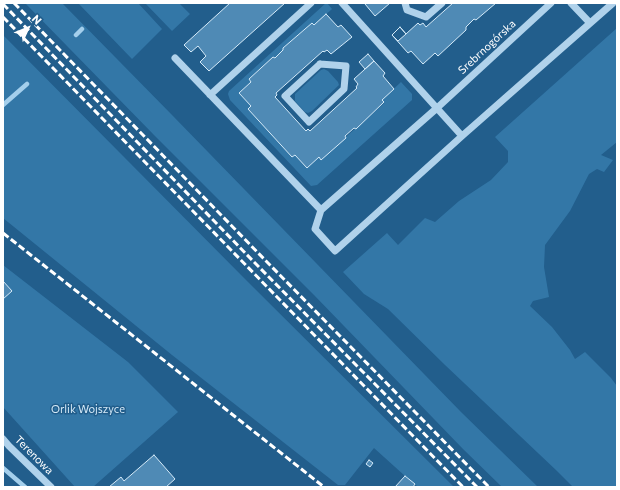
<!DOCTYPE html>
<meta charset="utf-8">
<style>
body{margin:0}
#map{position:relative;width:620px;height:490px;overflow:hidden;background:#225e8c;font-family:Commissioner,sans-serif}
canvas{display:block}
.frame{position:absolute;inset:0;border:4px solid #fff;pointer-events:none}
.north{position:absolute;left:8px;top:8px;width:40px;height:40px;-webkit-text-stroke:3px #225e8c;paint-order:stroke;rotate:46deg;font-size:11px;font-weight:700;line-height:16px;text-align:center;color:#fff}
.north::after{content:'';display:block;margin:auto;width:14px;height:18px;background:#fff;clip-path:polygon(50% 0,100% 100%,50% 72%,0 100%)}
</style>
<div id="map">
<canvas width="620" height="490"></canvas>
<div class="frame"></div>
<div class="north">N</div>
</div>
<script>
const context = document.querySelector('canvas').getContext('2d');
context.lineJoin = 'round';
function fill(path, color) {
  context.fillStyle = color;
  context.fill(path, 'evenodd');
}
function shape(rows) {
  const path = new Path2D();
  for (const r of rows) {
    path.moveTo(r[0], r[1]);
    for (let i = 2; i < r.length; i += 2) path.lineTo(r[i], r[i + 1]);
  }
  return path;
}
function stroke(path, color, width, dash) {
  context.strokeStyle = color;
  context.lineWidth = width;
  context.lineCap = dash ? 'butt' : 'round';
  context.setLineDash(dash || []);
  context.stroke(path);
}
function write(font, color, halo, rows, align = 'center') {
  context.font = font + ' Commissioner,sans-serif';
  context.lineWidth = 3;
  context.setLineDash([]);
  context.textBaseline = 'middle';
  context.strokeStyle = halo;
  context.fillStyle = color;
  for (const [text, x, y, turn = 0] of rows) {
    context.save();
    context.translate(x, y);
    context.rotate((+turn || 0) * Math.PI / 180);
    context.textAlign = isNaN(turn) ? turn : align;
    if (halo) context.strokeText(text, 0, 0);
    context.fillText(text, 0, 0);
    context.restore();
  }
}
fill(shape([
 [25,3,62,3,173,116,461,412,538,487,502,487,463,449,314,295,154,135],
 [78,3,138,3,162,29,132,59],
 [145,3,179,3,190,14,172,31],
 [326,3,327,3,332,9,314,25,312,23,283,48,283,50,275,58,273,57,249,79,251,82,239,93,251,106,249,109,292,157,295,155,307,168,319,157,321,159,384,103,382,100,401,82,412,94,412,100,317,185,311,186,230,100,228,94,229,91],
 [617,28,617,142,601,155,613,160,604,172,597,169,589,174,570,211,545,245,544,267,549,297,533,301,530,306,552,327,570,350,575,359,585,352,611,378,617,386,617,487,573,487,557,471,445,365,388,309,364,294,343,272,387,233,398,245,425,218,435,222,459,201,491,180,508,162,508,151,495,137],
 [3,35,247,281,454,487,418,487,405,476,374,448,345,485,338,485,172,355,3,218],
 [324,69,328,71,338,82,339,85,312,111,308,113,305,112,295,101,295,94,321,70],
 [3,265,128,362,178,412,93,487,75,487,3,407]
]), '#3377a7');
stroke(shape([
 [76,35,82,29],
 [3,105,27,84],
 [3,468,25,487]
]), '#a4cfec', 4.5);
const building = shape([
 [230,3,285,3,209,71,200,62,206,56,198,46,191,52,184,45,230,3],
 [366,3,390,3,375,16,365,4,366,3],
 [453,3,496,3,476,20,474,19,466,27,466,30,438,56,435,53,423,64,411,51,408,53,392,35,400,27,406,34,418,23,420,25,423,23,426,27,453,3],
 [326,14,338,27,341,25,352,37,331,54,327,50,324,52,323,51,276,93,277,95,275,97,306,131,308,129,310,131,357,88,356,87,358,84,354,79,374,61,385,73,383,76,394,89,382,100,384,102,356,129,354,128,345,136,346,138,321,160,319,157,307,168,295,155,292,157,248,109,251,106,239,93,251,82,249,79,273,57,275,58,283,50,283,48,312,23,314,25,326,14],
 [400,27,406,34,398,41,392,35,400,27],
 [368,54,374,61,365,69,359,62,368,54],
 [3,281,12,291,3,299,3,281],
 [154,455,175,479,166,487,109,487,121,477,124,481,154,455],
 [369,460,373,463,370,467,366,464,369,460],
 [405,476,415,484,413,487,395,487,405,476]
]);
fill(building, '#4f8ab5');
stroke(building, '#d5eaf8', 1);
stroke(shape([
 [342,3,462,136],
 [405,3,407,10,426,17,442,3],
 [551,3,437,108,321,210,315,229,335,251,462,136,613,3],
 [571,3,590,23],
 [175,58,321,210],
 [320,64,346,66,344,89,309,122,285,96,320,64],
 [210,95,311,3],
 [3,439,9,446,51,487]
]), '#b0d2eb', 7);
stroke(shape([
 [14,3,267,262,489,487],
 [3,4,253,261,477,487],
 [3,17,463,487],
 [3,233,324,487]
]), '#fff', 3, [7, 3]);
write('11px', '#fff', '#225e8c', [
 ["Srebrnogórska",487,47,-43],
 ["Terenowa",34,455,45]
]);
write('11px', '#d5eaf8', '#225e8c', [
 ["Orlik Wojszyce",88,409]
]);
</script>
